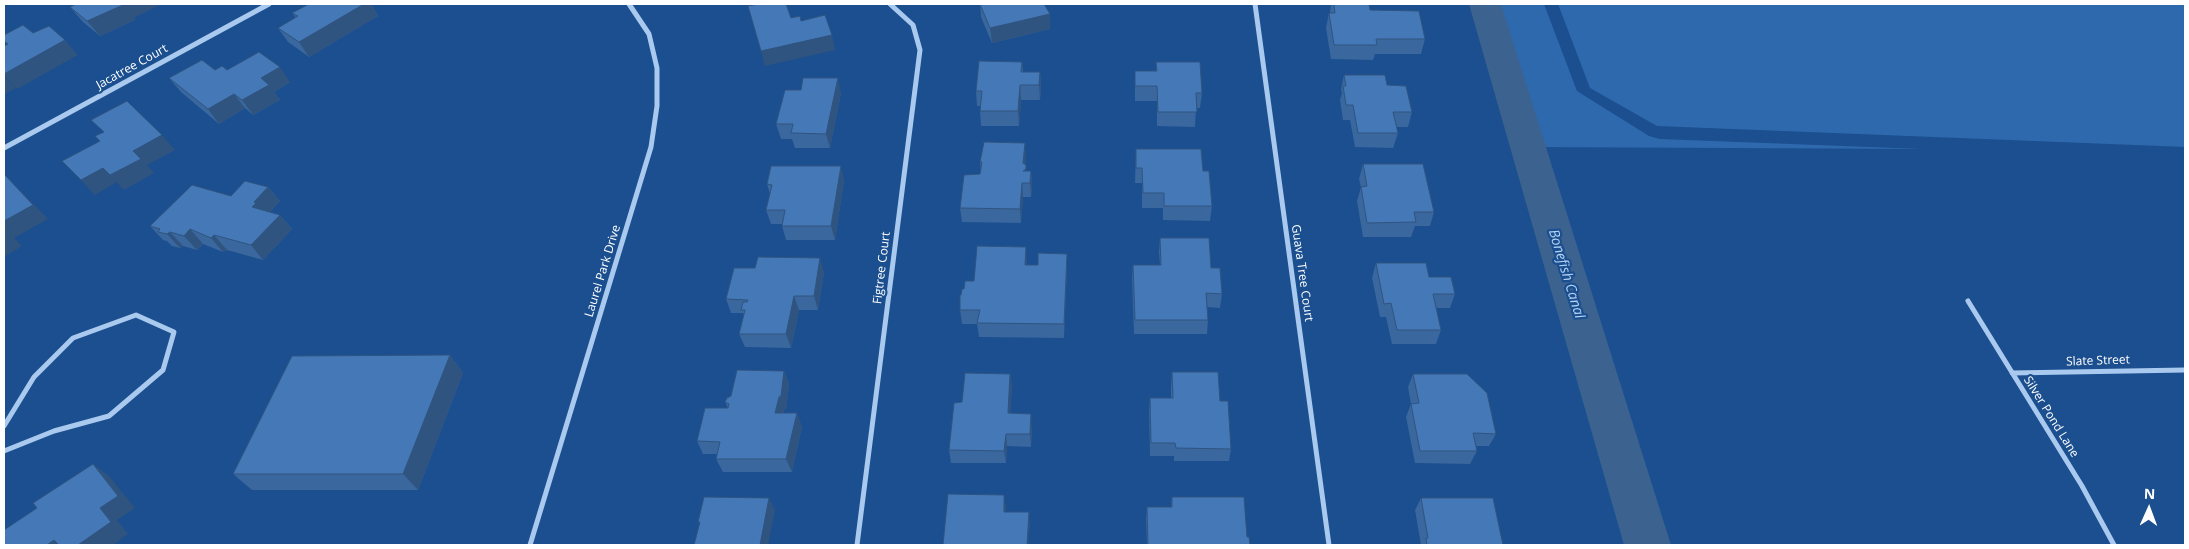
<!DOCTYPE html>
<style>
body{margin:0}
#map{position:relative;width:2189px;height:549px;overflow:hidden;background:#1b4f8f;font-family:"Open Sans",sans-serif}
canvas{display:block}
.frame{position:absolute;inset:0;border:5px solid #fff;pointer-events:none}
.north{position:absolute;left:2124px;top:484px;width:50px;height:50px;-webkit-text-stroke:4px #1b4f8f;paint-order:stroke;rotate:2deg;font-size:14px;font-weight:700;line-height:20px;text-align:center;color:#fff}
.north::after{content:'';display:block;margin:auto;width:18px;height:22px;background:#fff;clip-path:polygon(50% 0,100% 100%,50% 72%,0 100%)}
</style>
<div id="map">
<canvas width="2189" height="549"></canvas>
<div class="frame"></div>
<div class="north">N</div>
</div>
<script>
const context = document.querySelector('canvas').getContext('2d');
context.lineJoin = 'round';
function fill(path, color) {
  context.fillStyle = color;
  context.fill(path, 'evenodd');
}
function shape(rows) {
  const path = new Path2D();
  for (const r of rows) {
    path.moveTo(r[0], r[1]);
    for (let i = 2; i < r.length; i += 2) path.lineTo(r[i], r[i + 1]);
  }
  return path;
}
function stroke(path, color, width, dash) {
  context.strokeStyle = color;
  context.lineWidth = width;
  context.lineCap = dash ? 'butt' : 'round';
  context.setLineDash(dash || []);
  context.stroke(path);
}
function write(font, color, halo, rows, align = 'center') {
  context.font = font + ' "Open Sans",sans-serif';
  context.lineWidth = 4.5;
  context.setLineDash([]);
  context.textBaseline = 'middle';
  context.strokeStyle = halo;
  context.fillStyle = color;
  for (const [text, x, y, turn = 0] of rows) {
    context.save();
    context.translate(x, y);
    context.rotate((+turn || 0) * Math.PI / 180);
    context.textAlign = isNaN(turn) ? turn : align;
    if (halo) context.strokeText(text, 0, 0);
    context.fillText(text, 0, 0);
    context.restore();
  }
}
fill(shape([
 [1481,4,1544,4,1577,91,1649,136,1660,139,1922,149,1527,147],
 [1558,4,2185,4,2185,147,1657,126,1590,88]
]), '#2e69ad');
fill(shape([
 [1469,4,1501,4,1671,545,1624,545,1469,4]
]), '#3c6290');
stroke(shape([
 [1255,4,1329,545],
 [4,148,269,4],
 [1968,301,2082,486,2114,545],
 [2012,373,2185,370],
 [4,426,34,377,73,338,136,315,174,332,163,370,109,416,54,431,4,451],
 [530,545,651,147,657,106,657,68,649,34,629,4],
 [857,545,920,50,913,25,890,4]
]), '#a9c9ee', 5);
fill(shape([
 [980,4,1044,4,1050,29,992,43,981,17],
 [1331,4,1369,4,1370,10,1425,39,1421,54,1375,54,1373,60,1331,59,1326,28,1329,13,1330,13],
 [372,5,378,16,309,57,288,42,278,28,296,18,292,13],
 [70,7,134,18,135,20,100,36,83,22],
 [1022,62,1023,72,1040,72,1041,87,1040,100,1021,100,1019,126,981,126,980,111,980,106,977,106,976,91],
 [1156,62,1202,93,1200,108,1196,108,1195,127,1157,126,1157,101,1135,101,1135,71,1156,71],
 [215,70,227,70,290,82,274,92,280,100,253,115,245,108,219,124,181,92,169,78],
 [1344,75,1387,85,1412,112,1408,127,1396,127,1398,133,1393,148,1355,147,1350,120,1343,120,1340,100,1342,93,1341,89],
 [841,93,830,148,795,148,792,139,781,139,776,124],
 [1136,149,1212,206,1210,221,1163,220,1163,208,1142,208,1142,183,1135,183],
 [1026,158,1025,164,1026,171,1031,171,1032,185,1031,197,1023,197,1021,223,962,222,960,208,980,174,981,171,980,162],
 [1363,164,1434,212,1430,226,1415,226,1411,237,1363,237,1357,201,1361,187,1359,179],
 [844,180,835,240,786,240,782,226,782,224,771,224,766,210,770,194,767,184],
 [268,187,280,201,270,212,280,215,292,229,263,260,227,250,223,252,203,244,197,250,183,246,180,248,172,246,167,241,163,240,150,226,231,196],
 [1160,238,1211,268,1222,294,1220,308,1207,307,1208,320,1207,334,1134,334,1132,279,1133,265,1160,265,1159,252],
 [1067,254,1067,268,1064,338,979,337,977,324,962,324,960,310,961,295,964,289,974,281,1027,261,1027,265,1038,265],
 [1376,263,1429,277,1455,294,1450,308,1436,308,1441,330,1436,344,1392,344,1386,317,1380,317,1372,278],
 [824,272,818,310,799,310,791,348,745,347,739,334,744,315,743,313,731,313,726,299],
 [450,355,463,373,418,490,252,490,233,474],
 [784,371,789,384,786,409,784,410,784,413,802,426,792,472,723,472,716,459,717,454,703,454,697,441,728,408,725,402],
 [1172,372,1220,401,1231,449,1229,461,1174,461,1174,456,1150,456,1149,411,1150,398,1171,398,1171,385],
 [1010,374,1012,387,1010,413,1032,427,1031,447,1007,446,1006,463,951,463,949,450,962,402],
 [1413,374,1496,434,1489,446,1476,446,1477,451,1470,464,1415,463,1406,417,1411,404,1408,387],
 [1172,497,1247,537,1250,545,1147,545,1146,519,1147,507,1171,507],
 [1421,498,1503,545,1421,545,1415,510]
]), '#3a679d');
fill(shape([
 [122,4,162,4,134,18,135,20,100,36,87,21],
 [364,4,373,4,372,5,378,16,309,57,299,42],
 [1050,14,1050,29,992,43,990,28],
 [832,35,835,50,765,66,761,51],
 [65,40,78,55,17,89,4,75,4,74],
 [280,67,290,82,274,92,280,100,253,115,242,100,261,78],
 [1040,72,1041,87,1040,100,1039,85],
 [4,76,16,88,4,94],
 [838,78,841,93,830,148,826,134],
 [1020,85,1021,100,1019,126,1018,111],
 [234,94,245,108,219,124,208,109],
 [162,135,175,150,147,165,154,173,124,190,110,175,133,151],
 [1025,143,1026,158,1025,169,1026,165,1027,179,1024,183,1023,163],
 [841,166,844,180,835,240,831,226],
 [103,168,117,182,95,195,81,180],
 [1031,171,1032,185,1031,197,1030,183],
 [4,174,48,219,14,238,22,246,4,257],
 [1022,183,1023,197,1021,223,1020,209],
 [268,187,280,201,267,215,252,207,254,202],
 [280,215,292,229,263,260,251,245],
 [190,229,203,244,197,250,184,236],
 [170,232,183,246,180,248,167,234],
 [214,235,227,250,223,252,211,238],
 [1026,247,1027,261,1026,279,1025,265],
 [1067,254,1067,268,1064,338,1064,324],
 [820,258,824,272,818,310,814,296],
 [794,296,799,310,791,348,786,334],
 [450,355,463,373,418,490,403,474],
 [784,371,789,384,786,409,784,410,781,426,775,413],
 [1010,374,1012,387,1009,426,1008,413],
 [797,413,802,426,792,472,786,459],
 [1031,414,1032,427,1031,447,1030,434],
 [1006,434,1007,446,1006,463,1004,451],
 [93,464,109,476,135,508,117,520,128,534,113,545,78,545,100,508],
 [1004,495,1006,507,1005,524,1004,512],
 [769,498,775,510,768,545,760,545],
 [1029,512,1030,524,1028,545,1027,545],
 [54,540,63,545,47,545]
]), '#305480');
const building = shape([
 [76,4,122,4,123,5,87,21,70,7,76,4],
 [309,4,364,4,299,42,278,28,298,16,292,13,309,4],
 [759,4,786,4,791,18,800,16,801,21,825,15,832,35,761,51,748,6,759,4],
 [980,4,1044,4,1050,14,990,28,980,4],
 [1334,4,1369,4,1370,10,1419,11,1425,39,1376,39,1377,45,1334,45,1329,13,1335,13,1334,4],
 [23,25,33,33,49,26,65,40,4,74,4,46,8,44,4,41,4,35,23,25],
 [259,52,280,67,261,78,269,85,242,100,234,94,208,109,169,78,202,60,215,70,222,66,227,70,259,52],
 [979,61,1022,62,1021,72,1040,72,1039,85,1020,85,1018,111,980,111,982,91,976,91,979,61],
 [1156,62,1200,62,1202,93,1196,93,1197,112,1158,112,1157,86,1135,86,1135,71,1157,71,1156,62],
 [1344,75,1385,75,1387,85,1406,86,1412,112,1393,112,1398,133,1358,133,1353,105,1346,105,1343,86,1346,86,1344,75],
 [803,78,838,78,826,134,791,133,793,124,776,124,785,90,801,90,803,78],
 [127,101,162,135,133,151,141,159,110,175,103,168,81,180,62,161,100,141,95,136,104,132,91,120,127,101],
 [984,142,1025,143,1023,163,1026,165,1026,169,1023,171,1031,171,1030,183,1022,183,1020,209,960,208,964,175,980,174,982,162,980,162,984,142],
 [1136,149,1201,149,1203,171,1209,171,1212,206,1164,206,1164,193,1143,193,1142,168,1136,168,1136,149],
 [1363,164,1423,164,1434,212,1414,212,1416,222,1367,223,1361,187,1367,186,1363,164],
 [771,166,841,166,831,226,782,226,785,210,766,210,772,185,767,184,771,166],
 [4,174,33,205,4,221,4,174],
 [245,181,268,187,254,202,256,203,252,207,280,215,251,245,214,235,211,238,190,229,184,236,170,232,167,234,158,232,160,229,150,226,192,185,231,196,245,181],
 [1160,238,1209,238,1211,268,1220,268,1222,294,1206,293,1208,320,1135,320,1133,265,1161,265,1160,238],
 [977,246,1026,247,1025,265,1038,265,1038,253,1067,254,1064,324,977,323,980,310,960,310,960,295,961,295,962,289,964,289,965,281,974,281,977,246],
 [758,257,820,258,814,296,794,296,786,334,739,334,745,310,741,310,743,302,747,302,748,300,726,299,734,268,755,268,758,257],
 [1376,263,1426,263,1429,277,1451,277,1455,294,1433,294,1441,330,1397,330,1391,303,1384,304,1376,263],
 [450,355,403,474,233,474,292,356,450,355],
 [737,370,784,371,781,396,779,397,775,413,797,413,786,459,716,459,720,442,697,441,705,408,728,408,729,404,725,402,727,398,731,396,737,370],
 [1172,372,1218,372,1220,401,1228,401,1231,449,1176,448,1175,443,1151,443,1150,398,1173,398,1172,372],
 [965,373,1010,374,1008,413,1031,414,1030,434,1006,434,1004,451,949,450,954,403,962,402,965,373],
 [1413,374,1467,374,1487,393,1496,434,1473,433,1477,451,1420,451,1411,404,1419,403,1413,374],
 [93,464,118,496,100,508,111,522,78,545,59,545,54,540,47,545,4,545,4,530,37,508,33,503,93,464],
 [948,494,1004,495,1004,512,1029,512,1027,545,943,545,948,494],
 [704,497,769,498,760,545,694,545,700,522,698,522,704,497],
 [1172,497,1244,497,1247,537,1249,537,1250,545,1148,545,1147,507,1172,507,1172,497],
 [1421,498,1493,498,1503,545,1427,545,1426,538,1428,538,1421,498]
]);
fill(building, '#4478b7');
stroke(building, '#305480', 1);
write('12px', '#fff', '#1b4f8f', [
 ["Jacatree Court",132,67,-29],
 ["Figtree Court",882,268,-83],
 ["Laurel Park Drive",603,271,-73],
 ["Guava Tree Court",1302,273,82],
 ["Slate Street",2098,361,-2],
 ["Silver Pond Lane",2051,417,58]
]);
write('italic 14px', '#b5d3f5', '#1b4f8f', [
 ["Bonefish Canal",1566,274,73]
]);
</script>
